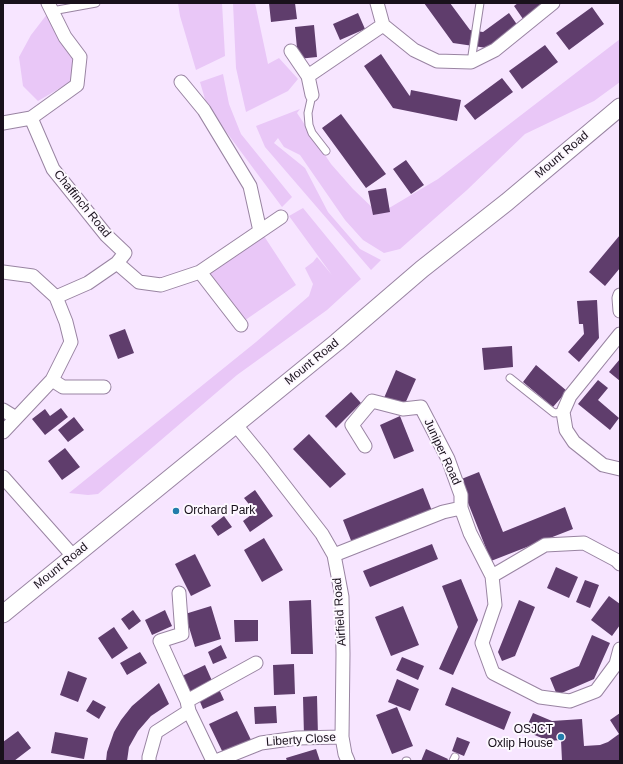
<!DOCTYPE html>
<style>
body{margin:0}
#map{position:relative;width:623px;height:764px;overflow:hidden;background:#f7e5ff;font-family:Helvetica,sans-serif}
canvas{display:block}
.frame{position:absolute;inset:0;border:4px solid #19111c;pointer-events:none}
</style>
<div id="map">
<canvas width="623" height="764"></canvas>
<div class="frame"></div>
</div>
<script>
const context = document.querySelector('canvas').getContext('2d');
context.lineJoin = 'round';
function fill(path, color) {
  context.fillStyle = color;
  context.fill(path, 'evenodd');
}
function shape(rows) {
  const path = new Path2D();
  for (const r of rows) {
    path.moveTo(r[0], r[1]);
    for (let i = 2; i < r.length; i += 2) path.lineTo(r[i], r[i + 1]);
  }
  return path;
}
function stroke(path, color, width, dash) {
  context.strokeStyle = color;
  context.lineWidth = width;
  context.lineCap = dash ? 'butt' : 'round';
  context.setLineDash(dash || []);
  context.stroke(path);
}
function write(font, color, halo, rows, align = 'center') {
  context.font = font + ' Helvetica,sans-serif';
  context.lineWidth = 4;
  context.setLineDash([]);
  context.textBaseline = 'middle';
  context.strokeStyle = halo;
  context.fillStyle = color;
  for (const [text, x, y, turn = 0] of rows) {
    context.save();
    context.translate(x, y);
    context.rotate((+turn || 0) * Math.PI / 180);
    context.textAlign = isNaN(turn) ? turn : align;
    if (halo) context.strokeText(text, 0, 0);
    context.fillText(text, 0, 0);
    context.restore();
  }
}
fill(shape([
 [178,3,222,3,225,56,196,70,180,16],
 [233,3,255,3,268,64,279,58,298,79,288,91,246,112,236,68],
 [48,13,74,57,72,81,38,101,23,86,19,57,31,35],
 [620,39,620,82,594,101,525,134,467,190,400,249,384,253,363,240,345,220,300,155,284,147,278,138,274,143,305,168,328,212,360,249,381,260,371,270,265,147,256,126,300,109,297,113,331,164,353,189,379,214,438,179],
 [223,74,229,104,241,134,292,197,282,207,207,106,200,82],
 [303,208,361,279,327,310,237,375,98,494,88,495,69,493,256,342,309,296,313,284,305,268,313,262,317,257,332,275,289,216],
 [264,236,296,285,241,323,208,274]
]), '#e9c7f7');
fill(shape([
 [269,3,295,3,297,19,271,22],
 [424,3,450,3,470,30,483,32,509,13,518,26,487,48,453,43],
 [518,3,544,3,523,19,514,6],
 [592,7,604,24,569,50,556,33],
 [358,13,365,29,340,40,333,24],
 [314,25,317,57,298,59,295,27],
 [545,45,558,62,522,89,509,71],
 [381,54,409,95,410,96,411,90,461,100,457,121,393,108,364,66],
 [502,78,513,92,475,120,464,106],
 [341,114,386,174,366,188,322,128],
 [406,160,424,185,411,194,393,169],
 [386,188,390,212,373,215,368,191],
 [620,235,620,268,605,286,589,272],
 [597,300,599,338,579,362,568,352,584,334,583,324,579,324,577,301],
 [125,329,134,353,118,359,109,335],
 [512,346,513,367,484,370,482,348],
 [620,359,620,381,609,372],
 [536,365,567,391,553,407,523,382],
 [396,370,416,379,404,406,384,398],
 [598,380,608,388,598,400,619,418,610,430,578,404],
 [351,392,361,403,336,428,325,416],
 [61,408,68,417,45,435,32,419,45,409,50,416],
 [400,416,414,451,394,459,380,425],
 [74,417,84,430,68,442,58,430],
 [309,434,346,474,330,488,293,449],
 [65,448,80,467,62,480,48,461],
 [479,472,503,532,565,507,573,529,491,561,459,480],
 [423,488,432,511,352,543,343,520],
 [255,490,273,516,250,532,243,521,255,512,244,498],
 [224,516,232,527,218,536,211,526],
 [264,538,283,570,262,582,244,550],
 [432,544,438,559,370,587,363,571],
 [195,554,211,586,191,596,175,564],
 [556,567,578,577,569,598,547,588],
 [461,579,478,620,453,675,439,669,458,627,442,586],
 [585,580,599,585,590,608,576,602],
 [609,596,620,604,620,625,612,636,591,620],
 [311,600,313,654,291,654,289,601],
 [519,600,535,607,515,656,502,661,498,652],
 [211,606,221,639,195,647,185,614],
 [403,606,419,645,391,656,375,617],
 [133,610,141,621,129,630,121,619],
 [165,610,172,626,152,635,145,620],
 [234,620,258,620,258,641,235,642],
 [114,627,128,648,112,659,98,638],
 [592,635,610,643,594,679,557,695,550,678,579,666],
 [221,645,227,658,213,664,208,652],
 [140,652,147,663,127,675,120,663],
 [402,657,424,666,418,680,396,670],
 [294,664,295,694,274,695,273,665],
 [205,665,213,683,191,694,182,676],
 [68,671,87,678,78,702,60,695],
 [397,679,419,689,410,711,388,702],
 [159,683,169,704,151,716,138,731,129,747,127,761,106,761,107,752,114,732,121,720,132,706],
 [218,687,224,700,203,709,198,697],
 [452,687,511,712,504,730,445,705],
 [317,696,318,736,304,736,303,697],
 [93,700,106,707,99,719,86,711],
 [276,706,277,723,255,724,254,707],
 [397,707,413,746,392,754,376,715],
 [237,711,252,742,224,755,209,724],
 [533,713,552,721,582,719,584,746,600,745,608,742,619,734,610,720,620,713,620,761,562,761,561,740,549,741,525,731],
 [18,731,31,748,14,761,3,761,3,742],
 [55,732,88,738,84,759,51,753],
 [457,737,470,742,464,756,452,751],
 [316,749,320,761,287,761,286,758],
 [426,749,448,759,447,761,421,761]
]), '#5f3d6c');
const service = shape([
 [52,11,96,3],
 [471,62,480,3],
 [312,95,308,113,309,125,312,133,326,151],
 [510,378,554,413,563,412],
 [406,761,407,761],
 [453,761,455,757]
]);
const minor = shape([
 [377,3,383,25,414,50,437,61,471,62,495,50,553,3],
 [291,51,308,76,312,95],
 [308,76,383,25],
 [181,82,204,110,250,186,260,231],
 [31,118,53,169,106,235,125,253,117,263,88,283,56,297],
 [3,123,31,118,77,85,80,57,65,37,48,3],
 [117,263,139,282,161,285,200,272,281,217],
 [3,272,33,276,56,297,66,322,71,342,52,380,3,432],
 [200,272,241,325],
 [620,295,619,298,620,311],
 [620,334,570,396,563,412,566,430,574,442,603,465,620,469],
 [52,380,63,387,104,387],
 [3,410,16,418],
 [235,424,263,458,322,534,334,555,342,597,343,654,342,737,345,754,348,761],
 [365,446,352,425,372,401,403,409,421,407,448,459,461,495,461,508],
 [3,477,73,556],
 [334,555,443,512,461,508,470,533,492,576,495,605,482,643,493,673,540,697,570,701,596,691,616,664,620,649],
 [492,576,545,545,584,543,616,560,620,564],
 [179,593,182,634,160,641,187,701,189,711,213,761],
 [187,701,256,663],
 [149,761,149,757,156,732,189,711],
 [216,761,261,743,297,738,342,737]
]);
const tertiary = shape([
 [3,614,337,342,422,269,507,202,620,107]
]);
stroke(service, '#9984a2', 9);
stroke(minor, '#9984a2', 15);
stroke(tertiary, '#9984a2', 19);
stroke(service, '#fff', 7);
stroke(minor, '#fff', 13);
stroke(tertiary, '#fff', 17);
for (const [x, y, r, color] of [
 [176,511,4,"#227dab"],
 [561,737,4,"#227dab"]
]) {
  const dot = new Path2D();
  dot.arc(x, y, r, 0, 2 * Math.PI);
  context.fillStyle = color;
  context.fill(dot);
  stroke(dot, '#fdf8ff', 1.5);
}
write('12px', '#19111c', '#fdf8ff', [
 ["Mount Road",562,155,-40],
 ["Chaffinch Road",82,204,51],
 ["Mount Road",312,362,-39],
 ["Juniper Road",442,452,65],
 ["Mount Road",61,566,-39],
 ["Airfield Road",340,612,-94],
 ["Liberty Close",301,740,-4]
]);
write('12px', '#19111c', '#fdf8ff', [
 ["Orchard Park",184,511],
 ["OSJCT",553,730,"right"],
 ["Oxlip House",553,744,"right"]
], 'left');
</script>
